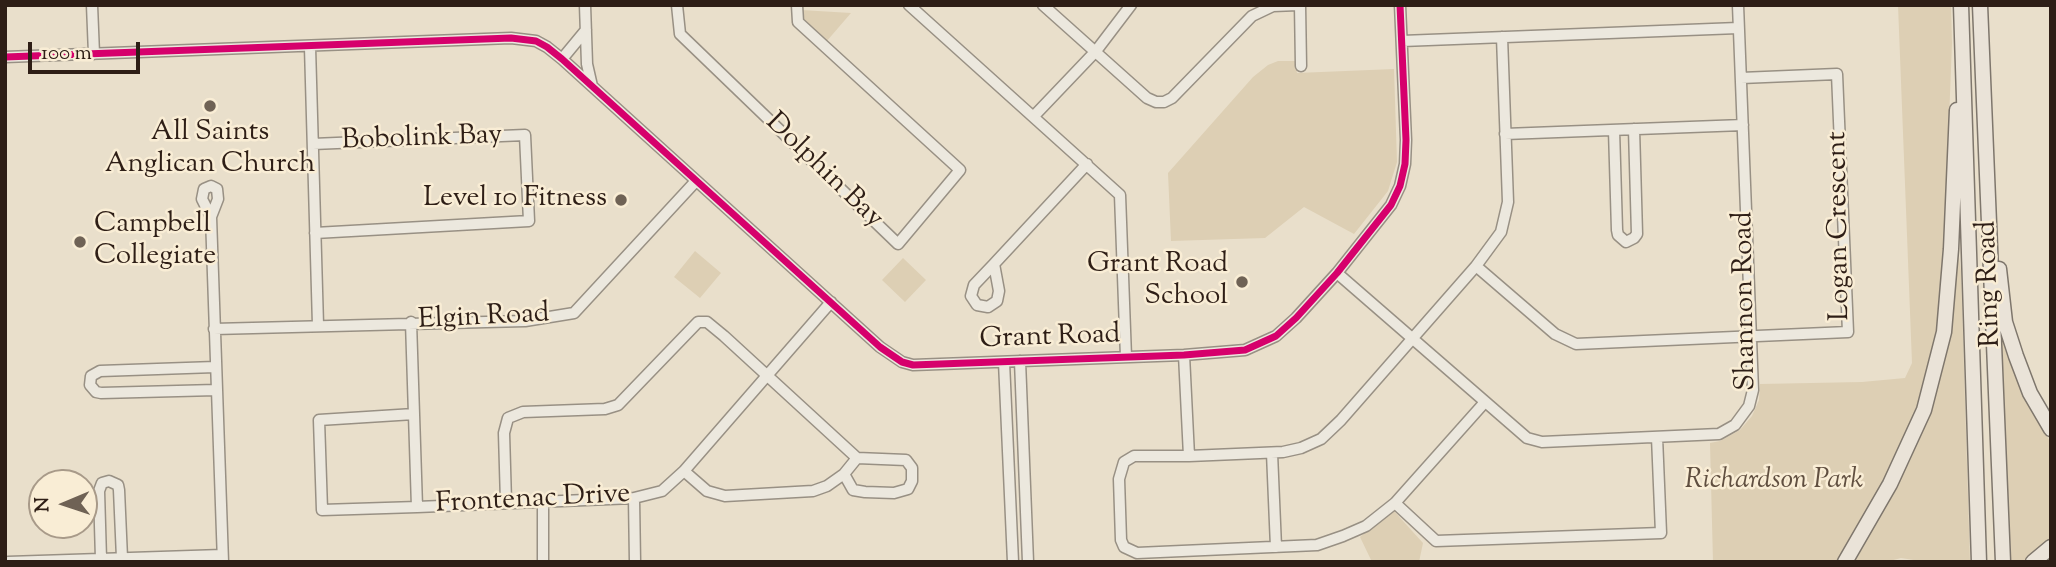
<!DOCTYPE html>
<style>
body{margin:0}
#map{position:relative;width:2056px;height:567px;overflow:hidden;background:#e9dfcb;font-family:"Sorts Mill Goudy",serif}
canvas{display:block}
.frame{position:absolute;inset:0;border:7px solid #2e1e16;pointer-events:none}
.north{position:absolute;left:28px;top:469px;width:70px;height:70px;box-sizing:border-box;background:#f9edd5;border:2px solid #a89a89;border-radius:50%;rotate:268deg;font-size:19px;font-weight:700;line-height:28px;text-align:center;color:#2e1e16}
.north::after{content:'';display:block;margin:auto;width:24px;height:32px;background:#6f6255;clip-path:polygon(50% 0,100% 100%,50% 72%,0 100%)}
.scale{position:absolute;left:28px;top:42px;width:112px;height:32px;box-sizing:border-box;border:4px solid #2e1e16;border-top:0;padding-left:9px;font-size:21px;line-height:24px;white-space:nowrap;color:#2e1e16;-webkit-text-stroke:5px #f9edd5;paint-order:stroke}
</style>
<div id="map">
<canvas width="2056" height="567"></canvas>
<div class="frame"></div>
<div class="north">N</div>
<div class="scale">100 m</div>
</div>
<script>
const context = document.querySelector('canvas').getContext('2d');
context.lineJoin = 'round';
function fill(path, color) {
  context.fillStyle = color;
  context.fill(path, 'evenodd');
}
function shape(rows) {
  const path = new Path2D();
  for (const r of rows) {
    path.moveTo(r[0], r[1]);
    for (let i = 2; i < r.length; i += 2) path.lineTo(r[i], r[i + 1]);
  }
  return path;
}
function stroke(path, color, width, dash) {
  context.strokeStyle = color;
  context.lineWidth = width;
  context.lineCap = dash ? 'butt' : 'round';
  context.setLineDash(dash || []);
  context.stroke(path);
}
function write(font, color, halo, rows, align = 'center') {
  context.font = font + ' "Sorts Mill Goudy",serif';
  context.lineWidth = 5;
  context.setLineDash([]);
  context.textBaseline = 'middle';
  context.strokeStyle = halo;
  context.fillStyle = color;
  for (const [text, x, y, turn = 0] of rows) {
    context.save();
    context.translate(x, y);
    context.rotate((+turn || 0) * Math.PI / 180);
    context.textAlign = isNaN(turn) ? turn : align;
    if (halo) context.strokeText(text, 0, 0);
    context.fillText(text, 0, 0);
    context.restore();
  }
}
fill(shape([
 [1898,5,1951,5,1952,43,1943,274,1939,319,1918,410,1894,463,1863,522,1837,562,1713,562,1710,443,1720,441,1740,430,1752,416,1759,400,1760,384,1862,382,1905,378,1912,363],
 [801,10,851,13,826,42,801,20],
 [1278,61,1295,61,1297,73,1394,69,1397,162,1388,191,1354,234,1304,207,1265,238,1171,241,1168,173,1253,77,1268,65],
 [1958,250,1961,271,1970,562,1926,562,1901,558,1886,562,1853,562,1910,461,1925,423,1941,373,1951,320],
 [695,251,721,273,700,298,674,277],
 [903,258,926,280,905,302,882,280],
 [1999,320,2008,357,2026,401,2051,443,2051,541,2037,549,2025,562,2011,562],
 [1393,510,1423,543,1419,562,1372,562,1360,537]
]), '#ddcfb4');
const minor = shape([
 [92,5,94,54],
 [585,5,587,64,592,86],
 [677,5,680,34,898,244,960,170,798,22,797,5],
 [909,5,1120,195,1126,357],
 [1043,5,1147,98,1156,102,1164,102,1172,98,1252,16,1273,6,1298,5],
 [1300,5,1301,66],
 [1402,41,1738,28],
 [310,47,318,325],
 [5,57,511,38,536,41,547,47,562,59,880,347,902,362,913,365,1184,355,1245,350,1276,336,1296,318,1337,273,1391,205,1400,186,1405,164,1406,140,1400,5],
 [562,59,586,30],
 [1034,116,1096,51,1131,5],
 [1614,130,1617,230,1618,235,1626,242,1634,238,1637,234,1634,129],
 [1505,134,1743,125],
 [313,144,525,135,529,221,315,233],
 [211,217,202,199,204,189,211,186,217,189,218,199,211,217,223,562],
 [994,264,1087,164],
 [994,264,999,291,997,301,988,307,977,305,971,296,974,285,994,264],
 [1476,266,1555,334,1576,344,1848,332,1837,74,1741,78],
 [1337,273,1527,438,1542,442,1719,434,1735,425,1749,406,1753,390,1738,5],
 [411,322,417,507,634,498,662,491,684,471,831,302],
 [214,329,525,321,574,313,696,181],
 [1184,355,1189,456],
 [1020,361,1028,562],
 [1004,362,1013,562],
 [215,367,100,371,91,376,90,385,96,392,101,393,216,390],
 [1485,402,1395,503,1366,526,1343,536,1317,545,1137,553,1124,547,1121,540,1119,479,1124,462,1134,456,1189,456,1283,452,1301,448,1321,439,1341,420,1476,266,1501,232,1508,202,1502,37],
 [414,414,319,420,322,510,417,507],
 [1272,453,1276,547],
 [844,474,853,490,865,492,894,493,908,489,912,481,912,468,906,460,857,458],
 [634,498,635,562],
 [506,502,504,433,508,418,523,412,605,409,618,405,698,322,707,322,724,336,857,458,844,474,827,486,813,491,725,496,707,491,684,471],
 [543,502,543,562],
 [1395,503,1436,541,1661,533,1657,437],
 [101,559,99,491,102,483,109,481,118,485,119,490,122,558],
 [8,562,222,555]
]);
const highway = shape([
 [1961,5,1979,562],
 [1980,5,2003,562],
 [1999,269,2005,322,2016,356,2030,393,2051,429],
 [1845,562,1890,484,1924,410,1944,332,1951,249,1957,110],
 [2033,562,2051,547]
]);
stroke(minor, '#989084', 13);
stroke(highway, '#7e766c', 17);
stroke(minor, '#ece8de', 10);
stroke(highway, '#eae3d8', 14);
stroke(shape([
 [5,57,511,38,536,41,547,47,562,59,880,347,902,362,913,365,1184,355,1245,350,1276,336,1296,318,1337,273,1391,205,1400,186,1405,164,1406,140,1400,5]
]), '#d6006c', 7);
for (const [x, y, r, color] of [
 [210,106,7,"#6f6255"],
 [621,200,7,"#6f6255"],
 [80,242,7,"#6f6255"],
 [1242,282,7,"#6f6255"]
]) {
  const dot = new Path2D();
  dot.arc(x, y, r, 0, 2 * Math.PI);
  context.fillStyle = color;
  context.fill(dot);
  stroke(dot, '#f9edd5', 2.5);
}
write('28px', '#2e1e16', '#f9edd5', [
 ["All Saints",210,134,"center"],
 ["Anglican Church",210,166,"center"],
 ["Level 10 Fitness",607,200],
 ["Campbell",94,226,"left"],
 ["Collegiate",94,258,"left"],
 ["Grant Road",1228,266],
 ["School",1228,298]
], 'right');
write('28px', '#2e1e16', '#f9edd5', [
 ["Bobolink Bay",422,140,-2],
 ["Dolphin Bay",823,172,44],
 ["Logan Crescent",1841,226,-91],
 ["Ring Road",1991,284,-92],
 ["Shannon Road",1747,301,-91],
 ["Elgin Road",484,319,-3],
 ["Grant Road",1050,339,-2],
 ["Frontenac Drive",533,501,-3]
]);
write('italic 28px', '#604f40', '#f9edd5', [
 ["Richardson Park",1774,482]
]);
</script>
